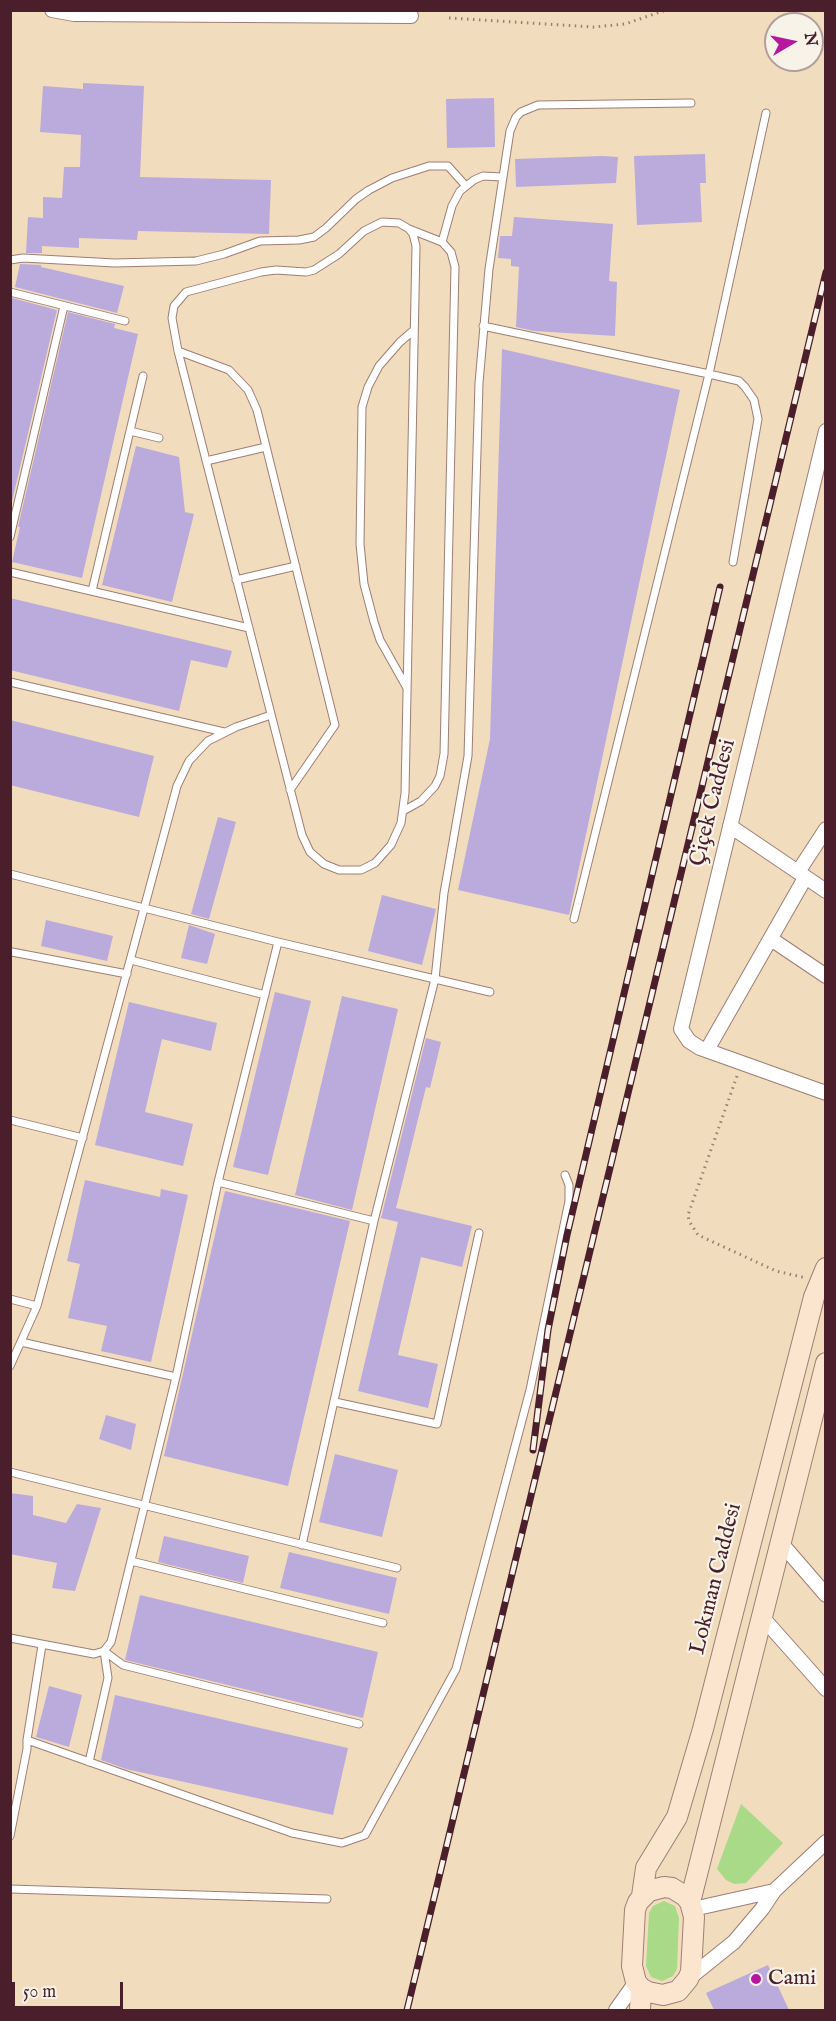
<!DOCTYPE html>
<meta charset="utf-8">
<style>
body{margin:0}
#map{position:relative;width:836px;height:2021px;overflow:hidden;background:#f1dcbd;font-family:"IM FELL English",serif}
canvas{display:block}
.frame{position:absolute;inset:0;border:12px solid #4a1f2b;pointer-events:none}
.north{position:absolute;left:764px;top:12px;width:60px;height:60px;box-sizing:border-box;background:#f7f3e8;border:2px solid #b29e9c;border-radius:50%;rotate:81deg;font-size:16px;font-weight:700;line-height:24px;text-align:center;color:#4a1f2b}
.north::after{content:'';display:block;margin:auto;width:21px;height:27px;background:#b5179e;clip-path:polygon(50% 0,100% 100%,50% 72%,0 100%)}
.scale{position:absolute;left:12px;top:1982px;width:111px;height:27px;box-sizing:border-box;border:3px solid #4a1f2b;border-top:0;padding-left:8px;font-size:18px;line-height:21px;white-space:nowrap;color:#4a1f2b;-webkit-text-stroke:4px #f7f3e8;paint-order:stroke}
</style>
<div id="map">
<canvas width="836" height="2021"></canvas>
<div class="frame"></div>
<div class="north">N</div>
<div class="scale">50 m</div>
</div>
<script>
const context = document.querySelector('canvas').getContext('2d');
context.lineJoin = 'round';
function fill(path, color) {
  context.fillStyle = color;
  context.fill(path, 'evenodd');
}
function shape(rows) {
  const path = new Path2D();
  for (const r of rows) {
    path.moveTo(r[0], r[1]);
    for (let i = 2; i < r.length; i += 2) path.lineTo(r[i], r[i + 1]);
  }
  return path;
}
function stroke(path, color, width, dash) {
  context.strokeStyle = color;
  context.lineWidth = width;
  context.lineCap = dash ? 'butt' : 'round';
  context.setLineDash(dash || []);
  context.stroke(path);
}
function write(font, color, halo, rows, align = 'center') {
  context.font = font + ' "IM FELL English",serif';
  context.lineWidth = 4.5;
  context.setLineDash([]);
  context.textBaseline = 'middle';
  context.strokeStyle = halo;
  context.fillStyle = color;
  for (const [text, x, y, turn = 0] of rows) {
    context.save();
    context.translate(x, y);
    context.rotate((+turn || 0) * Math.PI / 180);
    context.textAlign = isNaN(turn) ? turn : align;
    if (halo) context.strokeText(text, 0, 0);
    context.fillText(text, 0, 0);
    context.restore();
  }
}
fill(shape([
 [741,1804,783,1843,746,1883,734,1884,726,1880,717,1869],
 [664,1901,675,1906,679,1918,677,1969,673,1976,662,1981,651,1977,646,1966,649,1913,653,1906]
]), '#a9da88');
fill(shape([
 [83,83,144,86,140,177,271,180,269,234,138,231,137,240,79,238,79,248,42,246,42,253,26,253,28,217,43,218,43,197,62,198,64,167,80,167,81,135,40,132,43,86,83,89],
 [494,98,495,147,447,148,446,99],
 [705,154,706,183,700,183,702,222,637,225,634,156],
 [602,156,618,157,616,183,516,187,515,159],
 [514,217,613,224,609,281,617,282,615,336,534,331,516,327,519,267,511,266,511,259,498,258,500,236,512,236],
 [20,264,41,265,41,267,124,286,117,313,15,287],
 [12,298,57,310,10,510,10,307],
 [68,312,115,324,114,328,138,334,82,578,12,562,20,527,18,527],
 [502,349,680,390,569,915,458,890,490,739],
 [136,446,179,457,185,512,194,514,172,602,102,585],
 [10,598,232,651,227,668,191,660,179,711,10,670],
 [10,720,154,756,139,817,10,785],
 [218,817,236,822,209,919,191,914],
 [382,895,436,909,422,965,368,951],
 [46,920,113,936,107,961,41,946],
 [189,925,215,934,207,964,181,958],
 [275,992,311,1001,268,1175,233,1167],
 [342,996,398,1009,352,1210,295,1195],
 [129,1002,217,1023,211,1051,162,1039,145,1112,193,1124,183,1166,95,1145],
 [426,1038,441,1042,430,1088,426,1087,396,1208,472,1226,462,1267,421,1257,398,1355,438,1364,428,1408,358,1391,398,1222,381,1218],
 [85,1180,160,1197,161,1189,188,1195,151,1362,101,1351,107,1326,68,1318,80,1264,67,1261],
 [225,1191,350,1221,288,1486,164,1456],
 [106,1415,136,1424,131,1450,99,1439],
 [335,1454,398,1470,382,1537,319,1522],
 [10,1493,33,1496,33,1515,66,1523,77,1504,101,1508,75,1591,52,1588,57,1563,10,1554],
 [164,1536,249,1556,243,1583,158,1562],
 [289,1552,397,1578,389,1614,280,1588],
 [140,1595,378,1652,363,1718,125,1660],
 [49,1686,82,1695,69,1747,36,1737],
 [115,1695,348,1748,333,1815,126,1769,101,1760],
 [768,1965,789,2010,714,2010,706,1993]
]), '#baabdc');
const lane = shape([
 [442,242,452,206,460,191,474,180,483,176,502,177],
 [10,260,23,258,115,263,196,261,224,254,260,241,299,240,314,237,326,228,356,199,369,190,392,178,429,166,448,166,465,185],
 [10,292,125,321],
 [483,326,709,374,739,381,745,387,754,400,758,419,733,562],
 [178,351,229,370,248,390,257,410,335,725,290,790],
 [130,431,159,438],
 [206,461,266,447],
 [10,537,64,306],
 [10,572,249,628],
 [236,580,296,566],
 [92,591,143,376],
 [10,682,224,732],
 [407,688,380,640,374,622,364,584,360,544,362,407,368,387,379,366,400,342,414,330],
 [403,811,421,801,435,786,440,776,444,754,455,267,451,252,442,242,409,229,399,223,382,222,364,231,339,254,314,270,306,272,276,270,261,272,186,292,174,306,172,318,178,351,302,835,310,852,324,864,339,870,361,870,375,863,391,845,401,823,405,793,416,246,413,234,409,229],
 [10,874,278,942,490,992],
 [574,919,709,374,766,113],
 [12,952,127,974],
 [131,960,265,995],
 [10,1120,83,1138],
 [218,1182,374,1221],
 [10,1299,37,1306],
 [21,1342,176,1377],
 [10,1366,37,1306,177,786,189,761,208,741,236,727,271,715],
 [335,1402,437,1424,479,1233],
 [10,1472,397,1568],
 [302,1545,374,1221,435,979,444,893,468,756,479,383,489,269,510,131,516,117,521,112,538,105,691,103],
 [131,1561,383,1623],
 [10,1638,94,1654,104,1651,111,1642,176,1377,218,1182,278,942],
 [104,1651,123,1665,359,1724],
 [27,1740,292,1833,342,1843,365,1835,456,1669,530,1390,569,1201,569,1185,565,1175],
 [89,1762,108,1678,104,1651],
 [10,1836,27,1749,27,1740,42,1645],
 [10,1889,327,1899]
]);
const street = shape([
 [52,10,74,14,411,16],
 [826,431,681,1029,689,1041,700,1048,826,1093],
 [730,826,826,891],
 [798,872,826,829],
 [771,939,826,976],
 [707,1050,805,878],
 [781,1543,826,1595],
 [762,1617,826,1689],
 [693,1909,774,1891],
 [688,1979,734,1942,762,1909,774,1891,826,1842],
 [616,2010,636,1982]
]);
const secondary = shape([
 [664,1887,672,1888,685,1896,690,1902,694,1917,691,1972,688,1979,678,1991,663,1995,648,1992,641,1988,636,1982,632,1966,635,1910,638,1902,649,1891,664,1887],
 [642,1896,646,1868,677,1817,703,1729,814,1297,826,1268],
 [690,1902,826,1363],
 [640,2010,641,1988]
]);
stroke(lane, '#9e7e74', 9);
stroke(street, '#9e7e74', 16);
stroke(secondary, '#9e7e74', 22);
stroke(shape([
 [449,18,594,27,625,24,666,10],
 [737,1076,688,1215,689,1221,698,1235,776,1271,806,1278]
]), '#9e7e74', 3, [1.5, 4.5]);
stroke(lane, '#fff', 7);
stroke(street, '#fff', 14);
stroke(secondary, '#fce5cf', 20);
const rail = shape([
 [533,1450,548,1330,567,1235,720,587],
 [407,2010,826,272]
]);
stroke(rail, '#4a1f2b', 7);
stroke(rail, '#f7f3e8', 4.5, [14]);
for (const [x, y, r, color] of [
 [756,1979,6,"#b5179e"]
]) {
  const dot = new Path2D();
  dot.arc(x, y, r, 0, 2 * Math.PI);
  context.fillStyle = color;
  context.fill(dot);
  stroke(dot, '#f7f3e8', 2);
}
write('22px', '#4a1f2b', '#f7f3e8', [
 ["Çiçek Caddesi",714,803,-76],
 ["Lokman Caddesi",717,1579,-76]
]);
write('22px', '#4a1f2b', '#f7f3e8', [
 ["Cami",768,1979]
], 'left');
</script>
